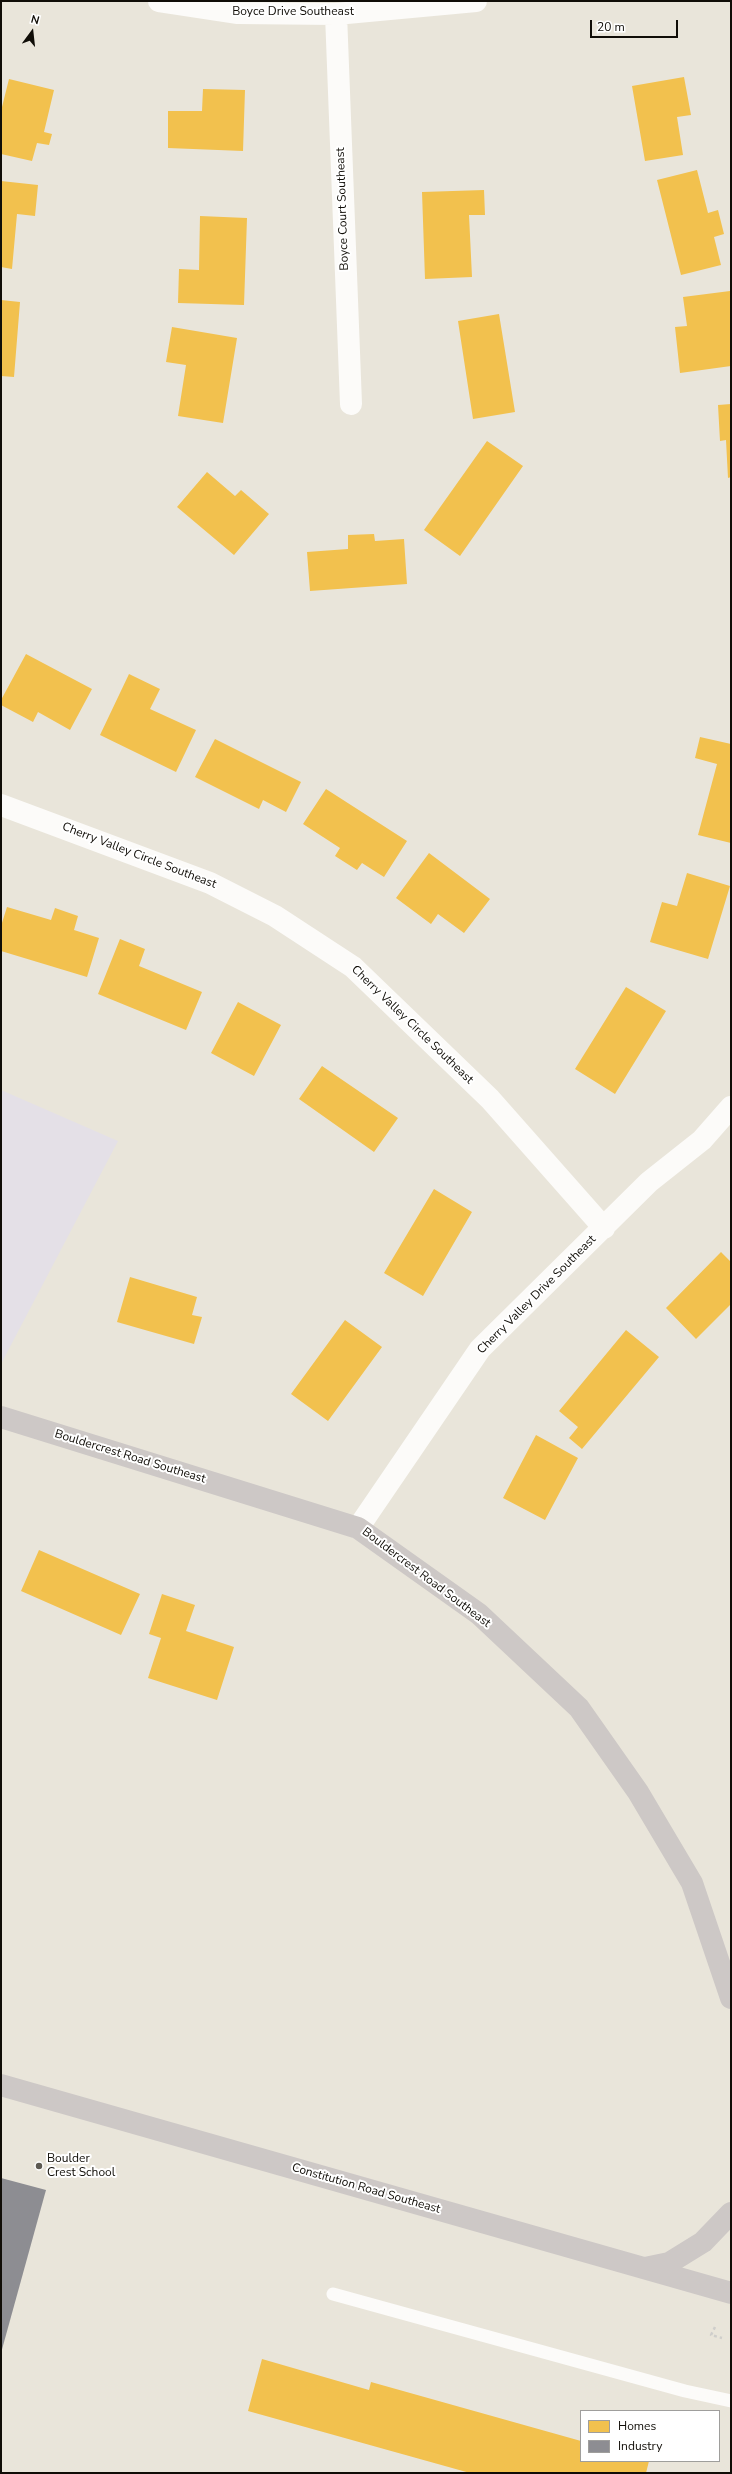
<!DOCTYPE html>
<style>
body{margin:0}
#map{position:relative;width:732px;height:2474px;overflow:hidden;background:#e9e5da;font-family:"Nunito Sans",sans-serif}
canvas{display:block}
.frame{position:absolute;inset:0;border:2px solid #100d07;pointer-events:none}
.legend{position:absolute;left:580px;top:2410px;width:140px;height:52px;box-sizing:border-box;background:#fff;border:1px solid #9f9e9c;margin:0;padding:5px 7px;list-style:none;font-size:12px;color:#100d07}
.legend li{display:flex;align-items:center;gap:8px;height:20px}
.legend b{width:20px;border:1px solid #9f9e9c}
.north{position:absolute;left:12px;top:12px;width:40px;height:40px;-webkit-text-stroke:3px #fff;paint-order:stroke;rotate:15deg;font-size:11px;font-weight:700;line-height:16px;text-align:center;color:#100d07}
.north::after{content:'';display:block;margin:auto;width:14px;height:18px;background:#100d07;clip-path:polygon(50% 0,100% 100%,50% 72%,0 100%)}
.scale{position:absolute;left:590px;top:20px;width:88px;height:18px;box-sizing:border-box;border:2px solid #100d07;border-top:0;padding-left:5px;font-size:12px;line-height:14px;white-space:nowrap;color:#100d07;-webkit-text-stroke:3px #fff;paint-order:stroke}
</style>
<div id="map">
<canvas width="732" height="2474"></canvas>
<div class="frame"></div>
<ul class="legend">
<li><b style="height:11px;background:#f2c14e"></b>Homes</li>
<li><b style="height:11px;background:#8d8d92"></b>Industry</li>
</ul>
<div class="north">N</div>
<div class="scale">20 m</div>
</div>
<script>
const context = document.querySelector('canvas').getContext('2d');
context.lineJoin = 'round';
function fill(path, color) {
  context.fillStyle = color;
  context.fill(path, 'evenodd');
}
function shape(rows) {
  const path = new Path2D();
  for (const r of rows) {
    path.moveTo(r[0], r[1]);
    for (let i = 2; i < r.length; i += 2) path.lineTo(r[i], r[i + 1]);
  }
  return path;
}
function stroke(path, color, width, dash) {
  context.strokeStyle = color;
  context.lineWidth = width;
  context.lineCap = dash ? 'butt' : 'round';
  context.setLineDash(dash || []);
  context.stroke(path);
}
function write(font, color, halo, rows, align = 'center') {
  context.font = font + ' "Nunito Sans",sans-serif';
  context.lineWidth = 4;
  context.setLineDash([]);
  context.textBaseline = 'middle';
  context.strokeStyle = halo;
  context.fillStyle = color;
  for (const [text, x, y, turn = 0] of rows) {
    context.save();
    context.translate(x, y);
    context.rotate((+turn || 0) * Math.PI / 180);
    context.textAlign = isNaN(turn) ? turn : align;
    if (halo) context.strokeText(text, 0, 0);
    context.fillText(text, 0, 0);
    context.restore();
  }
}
fill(shape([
 [1,1090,118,1141,1,1364]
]), '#e4e0e7');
fill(shape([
 [684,77,691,115,677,117,683,155,645,161,632,86],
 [9,79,54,90,44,132,52,134,49,145,37,143,32,161,1,154,1,111],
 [203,89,245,90,243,151,168,148,168,111,202,111],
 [697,170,708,213,718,210,724,234,714,237,721,265,681,275,657,180],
 [1,181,38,185,35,216,17,214,12,269,1,267],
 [484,190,485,215,469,215,472,277,425,279,422,192],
 [200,216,247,218,244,305,178,303,179,269,199,270],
 [730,291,731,366,680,373,675,327,687,326,683,297],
 [1,300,20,302,14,377,1,376],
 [499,314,515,412,473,419,458,321],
 [172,327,237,338,223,423,178,416,186,365,166,362],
 [731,404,731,477,728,478,726,440,720,441,718,405],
 [487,441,523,466,460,556,424,530],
 [207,472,235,496,241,490,269,514,234,555,177,507],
 [374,534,375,541,404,539,407,584,310,591,307,552,348,549,348,535],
 [26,654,92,689,70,730,38,712,33,722,1,705,1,700],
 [129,674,160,689,150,709,196,730,176,772,100,735],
 [700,737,731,744,731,843,698,835,717,764,695,758],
 [215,739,301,782,286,812,263,800,259,809,195,777],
 [326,789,407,841,384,877,362,863,357,870,335,856,340,848,303,824],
 [429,853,490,899,464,933,438,914,431,924,396,898],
 [687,873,730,886,708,959,650,942,662,902,677,906],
 [7,907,51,920,55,908,78,916,74,930,99,938,87,977,1,951,1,926],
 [120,939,145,949,139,966,202,992,186,1030,98,994],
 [626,987,666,1011,615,1094,575,1069],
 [238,1002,281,1025,254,1076,211,1053],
 [322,1066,398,1118,374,1152,299,1099],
 [434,1189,472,1212,423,1296,384,1273],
 [721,1252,731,1262,731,1304,696,1339,666,1308],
 [130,1277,197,1297,192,1315,202,1317,194,1344,117,1322],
 [345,1320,382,1347,328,1421,291,1394],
 [626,1330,659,1357,582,1449,569,1438,578,1427,559,1411],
 [536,1435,578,1458,545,1520,503,1498],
 [39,1550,140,1594,121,1635,21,1591],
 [162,1594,195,1605,186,1631,234,1647,217,1700,148,1678,161,1638,149,1634],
 [262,2359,369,2390,371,2382,581,2441,581,2461,649,2461,646,2473,470,2473,248,2411]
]), '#f2c14e');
fill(shape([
 [1,2178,46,2190,1,2353]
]), '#8d8d92');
stroke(shape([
 [715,2327,711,2335,722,2338]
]), '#cfcecb', 2.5, [3, 3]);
stroke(shape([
 [333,2294,685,2391,731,2401]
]), '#fcfbf9', 13);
stroke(shape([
 [159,1,238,13,336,14,476,1],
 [336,14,351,404],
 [1,805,210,883,275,916,353,967,490,1099,604,1228],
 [358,1528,480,1349,649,1182,702,1140,731,1107]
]), '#fcfbf9', 22);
stroke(shape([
 [1,1417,358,1528,479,1614,579,1708,638,1792,692,1883,731,1998],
 [1,2085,731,2293],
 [645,2268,669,2263,703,2242,731,2213]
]), '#cdc8c6', 22);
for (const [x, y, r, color] of [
 [39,2166,4,"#5c5951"]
]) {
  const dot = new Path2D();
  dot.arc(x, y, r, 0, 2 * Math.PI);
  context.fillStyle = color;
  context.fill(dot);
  stroke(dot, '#fff', 1.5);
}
write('12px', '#100d07', '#fff', [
 ["Boyce Drive Southeast",293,12],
 ["Boyce Court Southeast",343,209,-92],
 ["Cherry Valley Circle Southeast",139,856,21],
 ["Cherry Valley Circle Southeast",412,1025,44],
 ["Cherry Valley Drive Southeast",537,1295,-45],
 ["Bouldercrest Road Southeast",130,1457,17],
 ["Bouldercrest Road Southeast",426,1578,37],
 ["Constitution Road Southeast",366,2189,16]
]);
write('12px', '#100d07', '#fff', [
 ["Boulder",47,2159],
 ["Crest School",47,2173]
], 'left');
</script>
